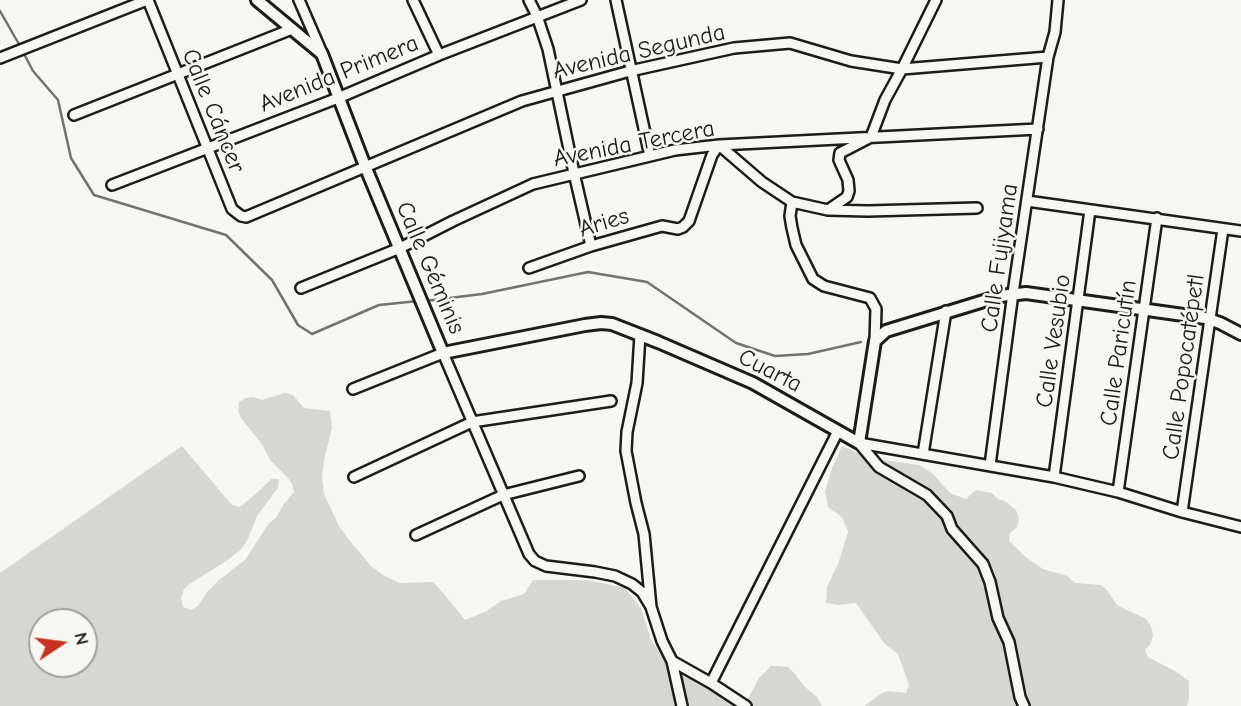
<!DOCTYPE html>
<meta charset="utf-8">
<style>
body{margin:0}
#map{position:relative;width:1241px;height:706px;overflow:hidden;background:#f6f6f2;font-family:"Comic Neue",sans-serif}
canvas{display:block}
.north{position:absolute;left:28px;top:608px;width:70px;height:70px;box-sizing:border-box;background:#f6f6f2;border:2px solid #9f9f9c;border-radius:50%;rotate:77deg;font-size:19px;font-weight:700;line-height:28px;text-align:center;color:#1c1c1c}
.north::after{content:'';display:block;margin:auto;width:24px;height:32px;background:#c8321e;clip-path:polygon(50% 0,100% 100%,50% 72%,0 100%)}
</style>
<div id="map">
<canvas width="1241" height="706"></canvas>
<div class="north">N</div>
</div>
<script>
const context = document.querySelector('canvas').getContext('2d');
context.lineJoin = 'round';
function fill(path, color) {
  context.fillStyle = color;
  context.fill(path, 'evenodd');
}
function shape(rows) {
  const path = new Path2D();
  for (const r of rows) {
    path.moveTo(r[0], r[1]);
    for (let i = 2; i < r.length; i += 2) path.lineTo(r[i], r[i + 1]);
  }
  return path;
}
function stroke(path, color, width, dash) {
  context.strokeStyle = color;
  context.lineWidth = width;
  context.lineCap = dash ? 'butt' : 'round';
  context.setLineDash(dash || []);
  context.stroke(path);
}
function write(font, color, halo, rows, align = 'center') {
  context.font = font + ' "Comic Neue",sans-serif';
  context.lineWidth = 5;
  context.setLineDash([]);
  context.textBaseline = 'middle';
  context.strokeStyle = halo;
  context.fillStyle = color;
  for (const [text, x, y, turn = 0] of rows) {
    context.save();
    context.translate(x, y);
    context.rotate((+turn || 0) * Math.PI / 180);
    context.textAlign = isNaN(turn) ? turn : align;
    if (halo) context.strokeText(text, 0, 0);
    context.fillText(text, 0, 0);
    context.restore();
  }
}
fill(shape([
 [285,393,293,395,304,408,330,411,332,428,324,460,322,477,324,494,339,526,349,540,371,566,384,576,400,583,433,582,444,594,465,620,487,611,501,601,524,594,533,580,587,580,625,588,641,608,651,640,666,661,672,677,685,672,736,706,0,706,0,573,182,446,232,505,240,507,259,491,271,479,279,479,278,488,257,516,247,541,242,548,228,560,191,583,184,589,181,598,183,607,191,610,198,606,207,592,219,580,245,560,269,523,276,518,284,504,294,492,292,484,288,478,270,460,262,444,241,418,238,411,239,402,246,398,254,397,262,400],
 [42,622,84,622,84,664,42,664],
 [842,446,870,458,919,465,933,474,950,493,966,499,976,490,992,493,998,499,1005,501,1016,510,1019,518,1017,527,1010,533,1009,541,1028,559,1043,569,1067,576,1075,583,1101,585,1107,590,1117,605,1146,619,1151,626,1153,635,1151,643,1145,650,1148,657,1175,671,1189,681,1189,698,1187,706,864,706,882,693,889,691,906,693,909,685,898,654,885,644,856,603,839,605,826,603,827,587,838,564,848,532,842,517,828,507,825,492,832,468],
 [771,666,779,666,788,667,794,673,804,686,817,697,822,706,744,706,759,678]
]), '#d6d6d2');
stroke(shape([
 [0,11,20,46],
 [23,52,33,71,58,100,71,158,94,195,226,235,272,280,298,325,312,334,379,305,418,301],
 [425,301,482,294,588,272,647,282,736,343,775,356,808,354,861,342]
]), '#727271', 2.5);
const minor = shape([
 [148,0,232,209,241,216,246,217,522,101,630,71,734,48,790,43,851,61,902,69,1048,57],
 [299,0,322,53],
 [413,0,439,55],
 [529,0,537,16,548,49,574,173,591,246],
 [616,0,650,156],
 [0,58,147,0],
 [74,115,292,29],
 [112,185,338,98,439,55,581,0],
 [1027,201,1241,231],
 [792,202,790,216,792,228,796,245,813,279,824,286,870,298,876,309,875,341],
 [828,210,847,197,849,191,848,180,839,160,840,153,871,137,885,100,902,69,936,0],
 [529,268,591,246,662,226,678,229,683,227,689,221,712,155,719,145,762,182,792,202,828,210,868,211,977,208],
 [301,288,400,248,453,221,533,184,650,156,675,150,719,145,1038,129],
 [640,335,637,383,627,432,626,451,636,503,644,534,651,607,662,641,672,661,682,706],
 [353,389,443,353,529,554,535,561,546,566,595,572,615,576,632,584,642,592,651,607],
 [859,443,1054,477,1118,492,1182,512,1241,527],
 [859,443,879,467,927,495,947,516,952,529,983,564,990,582,998,618,1009,642,1020,697,1024,706],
 [923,454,946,311],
 [990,465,1013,293,1048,57,1055,32,1058,0],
 [354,477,472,422,611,401],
 [1054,477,1090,210],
 [1118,492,1157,218],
 [1182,512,1223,229],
 [416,535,503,495,579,476],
 [672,661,711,683,746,706],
 [711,683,838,431]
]);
const tertiary = shape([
 [257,0,322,54,365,166,443,353,585,325,601,323,612,324,658,342,753,383,859,443,875,341,886,331,1000,296,1026,293,1205,318,1220,323,1241,334]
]);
stroke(minor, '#1c1c1c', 14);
stroke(tertiary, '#1c1c1c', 16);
stroke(minor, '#f6f6f2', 9);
stroke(tertiary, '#f6f6f2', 10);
write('24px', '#1c1c1c', '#f6f6f2', [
 ["Avenida Segunda",639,52,-13],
 ["Avenida Primera",339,74,-22],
 ["Calle Cáncer",213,111,68],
 ["Avenida Tercera",634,144,-11],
 ["Aries",604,223,-17],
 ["Calle Fujiyama",1000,258,-82],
 ["Calle Géminis",430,268,67],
 ["Calle Vesubio",1054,341,-82],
 ["Calle Paricutín",1119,353,-82],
 ["Calle Popocatépetl",1184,367,-82],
 ["Cuarta",770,371,27]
]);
</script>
